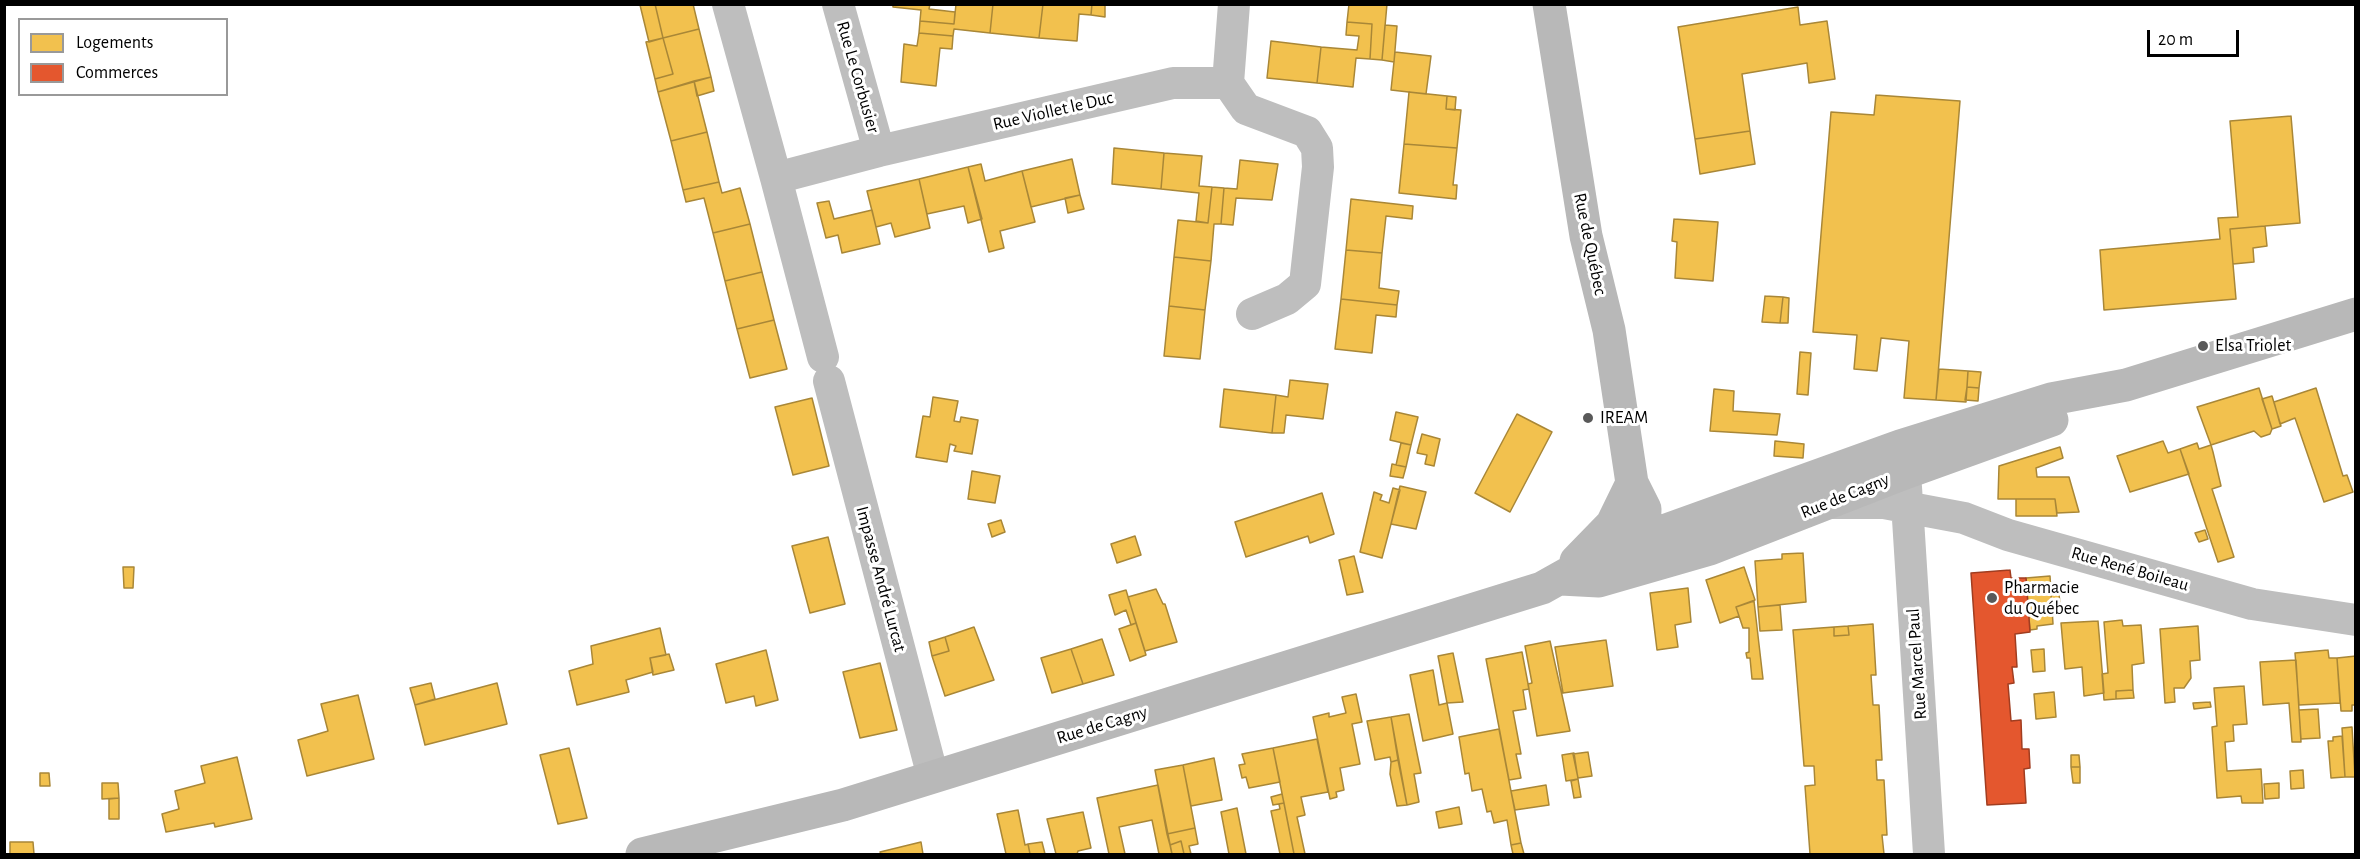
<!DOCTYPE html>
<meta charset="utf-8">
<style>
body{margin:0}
#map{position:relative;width:2360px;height:859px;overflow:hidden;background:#fff;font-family:"Alegreya Sans",sans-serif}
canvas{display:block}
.frame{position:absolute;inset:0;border:6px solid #000;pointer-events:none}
.legend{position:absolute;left:18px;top:18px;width:210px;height:78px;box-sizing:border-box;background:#fff;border:2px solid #999;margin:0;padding:8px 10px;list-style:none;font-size:18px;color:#000}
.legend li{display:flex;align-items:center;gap:12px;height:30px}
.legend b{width:30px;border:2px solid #999}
.scale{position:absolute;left:2147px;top:30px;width:92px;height:27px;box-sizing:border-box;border:3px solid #000;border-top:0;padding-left:8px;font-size:18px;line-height:21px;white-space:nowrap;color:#000;-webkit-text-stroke:4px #fff;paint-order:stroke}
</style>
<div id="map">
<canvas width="2360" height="859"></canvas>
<div class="frame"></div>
<ul class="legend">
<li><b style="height:16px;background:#f2c14e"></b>Logements</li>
<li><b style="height:16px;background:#e4572e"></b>Commerces</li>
</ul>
<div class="scale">20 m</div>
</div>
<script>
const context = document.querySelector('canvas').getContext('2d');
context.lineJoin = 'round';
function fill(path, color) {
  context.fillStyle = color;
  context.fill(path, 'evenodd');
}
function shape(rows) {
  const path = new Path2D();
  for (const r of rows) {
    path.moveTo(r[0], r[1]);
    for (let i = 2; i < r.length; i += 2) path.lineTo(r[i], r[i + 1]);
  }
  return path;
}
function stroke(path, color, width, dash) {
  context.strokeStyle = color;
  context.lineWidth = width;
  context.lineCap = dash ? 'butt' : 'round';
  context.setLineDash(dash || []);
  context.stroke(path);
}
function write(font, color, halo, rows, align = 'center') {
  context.font = font + ' "Alegreya Sans",sans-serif';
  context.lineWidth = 6;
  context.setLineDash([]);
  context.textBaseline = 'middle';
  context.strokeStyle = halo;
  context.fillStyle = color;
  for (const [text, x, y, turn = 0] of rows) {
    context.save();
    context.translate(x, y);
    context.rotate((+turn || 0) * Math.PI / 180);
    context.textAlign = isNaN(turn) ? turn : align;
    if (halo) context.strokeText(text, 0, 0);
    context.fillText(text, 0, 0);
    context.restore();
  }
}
const homes = shape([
 [655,4,663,38,649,42,640,5,655,4],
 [655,4,693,4,699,29,663,38,655,4],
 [893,4,930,4,929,9,955,12,954,24,920,21,921,10,893,7,893,4],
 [956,4,993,4,990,33,954,29,953,36,919,33,920,21,954,24,956,4],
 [993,4,1043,4,1039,38,990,33,993,4],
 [1043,4,1092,4,1091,15,1079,14,1077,41,1039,38,1043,4],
 [1092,4,1105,4,1105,17,1091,15,1092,4],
 [1349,4,1387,4,1382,60,1370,59,1372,24,1347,22,1349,4],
 [1798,7,1800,25,1827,21,1835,79,1809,83,1807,63,1742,74,1750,131,1695,139,1678,27,1798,7],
 [1347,22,1372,24,1370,59,1356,58,1353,87,1317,83,1321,47,1357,50,1359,36,1346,35,1347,22],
 [1385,25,1397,26,1394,62,1382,60,1385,25],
 [699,29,711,77,658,92,655,79,673,74,663,38,699,29],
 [919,33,953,36,952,49,940,48,936,86,901,82,904,44,917,46,919,33],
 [663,38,673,74,655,79,646,42,663,38],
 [1271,41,1321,47,1317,83,1267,78,1271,41],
 [1395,52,1431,56,1426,94,1391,90,1395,52],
 [711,77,714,91,697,96,694,81,711,77],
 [694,81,707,132,671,141,658,92,694,81],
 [1409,92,1447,96,1446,109,1461,110,1457,148,1404,144,1409,92],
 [1876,95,1960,101,1936,400,1904,398,1909,341,1881,338,1877,371,1854,369,1857,335,1813,332,1831,112,1874,115,1876,95],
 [1447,96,1456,97,1455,110,1446,109,1447,96],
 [2291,116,2300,223,2230,229,2236,299,2104,310,2100,250,2220,239,2218,218,2238,217,2230,121,2291,116],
 [1750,131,1755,164,1700,174,1695,139,1750,131],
 [707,132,719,182,683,190,671,141,707,132],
 [1404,144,1457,148,1453,185,1457,185,1456,199,1399,193,1404,144],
 [1114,148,1164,153,1161,189,1112,184,1114,148],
 [1164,153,1202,156,1199,186,1212,187,1208,223,1196,221,1199,193,1161,189,1164,153],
 [1072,159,1080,195,1031,207,1022,171,1072,159],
 [1240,160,1278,164,1272,200,1236,198,1233,225,1221,224,1224,188,1237,189,1240,160],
 [981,164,985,181,1022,171,1035,222,1000,231,1004,248,989,252,968,167,981,164],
 [968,167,982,219,968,223,964,206,927,214,919,179,968,167],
 [919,179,930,228,895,237,891,223,876,227,867,191,919,179],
 [719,182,722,193,740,188,750,224,713,233,704,198,686,202,683,190,719,182],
 [1212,187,1224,188,1221,224,1214,224,1211,261,1174,257,1178,220,1208,223,1212,187],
 [1080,195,1084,209,1068,213,1065,198,1080,195],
 [1351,199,1413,206,1412,219,1386,216,1382,253,1346,250,1351,199],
 [829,201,834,219,872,210,880,244,842,253,838,235,826,238,817,203,829,201],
 [1674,219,1718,222,1713,281,1675,278,1677,242,1672,241,1674,219],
 [750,224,762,272,725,281,713,233,750,224],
 [2265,226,2267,246,2253,248,2254,262,2233,264,2230,229,2265,226],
 [1346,250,1382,253,1379,288,1399,291,1397,305,1341,299,1346,250],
 [1174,257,1211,261,1205,310,1169,306,1174,257],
 [762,272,774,320,737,329,725,281,762,272],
 [1765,296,1783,297,1780,323,1762,322,1765,296],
 [1783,297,1789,298,1788,323,1780,323,1783,297],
 [1341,299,1397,305,1396,317,1376,315,1372,353,1335,349,1341,299],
 [1169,306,1205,310,1200,359,1164,356,1169,306],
 [774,320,787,369,750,378,737,329,774,320],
 [1800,352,1811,353,1808,395,1797,394,1800,352],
 [1939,369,1968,371,1966,402,1936,400,1939,369],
 [1968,371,1981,372,1979,388,1967,387,1968,371],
 [1290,380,1328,384,1323,419,1286,415,1284,433,1272,433,1276,395,1288,397,1290,380],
 [1967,387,1979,388,1978,401,1965,400,1967,387],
 [2259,388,2272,429,2270,434,2261,437,2254,431,2211,445,2197,407,2259,388],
 [2316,388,2343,476,2347,475,2353,492,2324,502,2295,418,2280,424,2274,402,2316,388],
 [1224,389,1276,395,1272,433,1220,427,1224,389],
 [1714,389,1734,391,1733,411,1780,414,1777,435,1710,431,1714,389],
 [2272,396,2281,426,2272,429,2262,399,2272,396],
 [933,397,958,401,954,421,960,422,961,417,978,420,972,454,954,451,956,446,950,444,947,462,916,457,923,416,930,417,933,397],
 [812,398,829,466,793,475,775,407,812,398],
 [1396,412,1418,417,1411,445,1390,440,1396,412],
 [1517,414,1552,432,1510,512,1475,493,1517,414],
 [1422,434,1440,439,1434,466,1425,464,1427,455,1417,453,1422,434],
 [1775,441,1804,444,1803,458,1774,456,1775,441],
 [2163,441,2168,453,2180,449,2189,474,2130,492,2117,456,2163,441],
 [1401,443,1411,445,1406,467,1396,465,1401,443],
 [2197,443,2199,449,2211,445,2213,452,2221,486,2212,489,2234,557,2218,562,2180,449,2197,443],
 [2060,447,2063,458,2036,468,2037,477,2069,477,2079,512,2057,513,2055,499,1998,499,1999,466,2060,447],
 [1392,464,1406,467,1403,478,1390,476,1392,464],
 [972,471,1000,476,995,503,968,499,972,471],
 [1400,486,1426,492,1416,529,1391,524,1400,486],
 [1393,488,1400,490,1382,558,1360,552,1374,492,1382,495,1380,500,1389,503,1393,488],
 [1322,493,1334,534,1310,543,1308,536,1246,557,1235,522,1322,493],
 [2016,499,2055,499,2057,516,2016,516,2016,499],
 [1001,520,1005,532,992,537,988,524,1001,520],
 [2205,530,2208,539,2199,542,2195,533,2205,530],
 [1135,536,1141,555,1117,563,1111,544,1135,536],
 [828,537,845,604,810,613,792,546,828,537],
 [1803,553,1806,602,1758,607,1755,561,1782,559,1782,554,1803,553],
 [1354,556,1363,592,1347,595,1339,560,1354,556],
 [123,567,134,567,133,588,124,588,123,567],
 [1744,567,1755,600,1736,607,1739,616,1720,623,1706,580,1744,567],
 [2050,576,2053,624,2037,626,2037,629,2030,630,2026,578,2050,576],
 [2050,584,2058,584,2061,614,2053,614,2050,584],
 [1688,588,1691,622,1675,625,1678,647,1657,650,1650,593,1688,588],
 [1156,589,1163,604,1165,604,1177,642,1145,651,1128,597,1156,589],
 [1126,590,1136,623,1131,625,1126,610,1115,615,1109,595,1126,590],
 [1754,601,1763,679,1752,679,1750,658,1747,658,1746,653,1749,652,1749,628,1743,628,1736,607,1754,601],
 [1780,605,1782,630,1760,631,1758,607,1780,605],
 [2122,620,2123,626,2141,625,2144,663,2132,665,2133,690,2116,691,2116,699,2104,700,2102,674,2108,673,2104,622,2122,620],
 [2098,621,2104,693,2084,696,2082,667,2065,669,2061,623,2098,621],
 [1136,623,1146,655,1130,661,1119,629,1136,623],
 [1873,624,1876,675,1871,675,1873,705,1879,705,1882,760,1876,760,1877,780,1884,780,1887,835,1882,835,1884,854,1810,854,1805,786,1815,785,1814,766,1804,766,1793,630,1834,627,1834,636,1849,635,1848,626,1873,624],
 [1848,626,1849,635,1834,636,1834,627,1848,626],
 [2198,626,2200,660,2190,661,2191,678,2184,688,2174,688,2175,702,2165,703,2160,629,2198,626],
 [974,627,994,680,945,696,932,656,949,651,945,637,974,627],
 [660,628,666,655,650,658,653,672,626,680,629,692,577,705,569,671,593,664,591,646,660,628],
 [945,637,949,651,932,656,929,642,945,637],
 [1102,639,1114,675,1083,684,1071,649,1102,639],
 [1606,640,1613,686,1563,693,1555,647,1606,640],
 [1550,641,1570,731,1537,736,1528,684,1532,683,1525,646,1550,641],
 [1071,649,1083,684,1052,693,1041,658,1071,649],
 [2044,649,2045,671,2033,672,2031,650,2044,649],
 [766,650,778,700,756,706,754,696,726,703,716,664,766,650],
 [2328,650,2329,658,2337,658,2340,703,2299,705,2295,653,2328,650],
 [1522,652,1529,689,1523,690,1526,709,1513,711,1521,754,1516,754,1521,778,1509,780,1486,659,1522,652],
 [1453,653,1463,702,1447,703,1438,656,1453,653],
 [669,654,674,670,653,675,650,658,669,654],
 [2356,656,2356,705,2352,705,2352,711,2341,711,2337,658,2356,656],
 [2296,660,2299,710,2301,742,2292,742,2289,703,2263,705,2260,662,2296,660],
 [880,663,897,730,860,738,843,672,880,663],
 [1433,670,1439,705,1447,703,1453,734,1423,741,1410,675,1433,670],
 [431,683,435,699,415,705,410,688,431,683],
 [497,683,507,724,425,745,415,705,497,683],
 [2244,686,2247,724,2233,725,2234,741,2225,742,2227,771,2261,769,2263,803,2242,803,2241,796,2217,798,2212,727,2217,726,2214,688,2244,686],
 [2133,690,2134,698,2116,699,2116,691,2133,690],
 [2054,692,2056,717,2036,719,2034,694,2054,692],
 [1356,694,1362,722,1352,724,1360,764,1340,768,1344,790,1336,792,1337,797,1330,799,1313,717,1329,713,1329,717,1346,713,1342,697,1356,694],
 [358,695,374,759,307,776,298,740,328,731,321,704,358,695],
 [2210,702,2211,707,2194,709,2193,703,2210,702],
 [2318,709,2320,738,2301,739,2299,710,2318,709],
 [1409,714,1421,773,1414,774,1419,802,1407,805,1391,717,1409,714],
 [1391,717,1398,760,1391,762,1390,757,1375,760,1367,721,1391,717],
 [2352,727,2355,777,2345,777,2342,728,2352,727],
 [1499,729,1521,843,1511,845,1507,820,1494,823,1491,811,1487,812,1482,789,1472,791,1469,773,1465,774,1459,737,1499,729],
 [2342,736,2345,777,2331,778,2328,741,2333,741,2333,737,2342,736],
 [1317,739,1328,792,1301,797,1305,815,1297,817,1305,854,1294,854,1273,748,1317,739],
 [569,748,587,818,558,824,540,755,569,748],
 [1273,748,1280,782,1249,788,1246,777,1242,778,1239,765,1245,764,1242,754,1273,748],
 [1588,752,1592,776,1578,778,1573,754,1588,752],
 [1574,753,1578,779,1566,781,1562,755,1574,753],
 [2071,755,2079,755,2080,767,2071,767,2071,755],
 [237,757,252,819,215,827,214,823,166,832,162,814,179,809,175,791,205,783,201,766,237,757],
 [1214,758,1222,800,1191,806,1183,765,1214,758],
 [1398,760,1407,805,1397,806,1390,774,1391,762,1398,760],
 [1183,765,1195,828,1167,834,1155,770,1183,765],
 [2071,767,2080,767,2080,783,2073,783,2071,767],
 [2303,770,2304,788,2291,789,2290,771,2303,770],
 [40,773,49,773,50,786,40,786,40,773],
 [1578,779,1581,797,1574,798,1571,781,1578,779],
 [102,783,118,783,119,798,102,799,102,783],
 [2279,783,2279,798,2265,799,2264,784,2279,783],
 [1158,785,1172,854,1159,854,1152,820,1119,827,1125,854,1109,854,1097,798,1158,785],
 [1546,785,1549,805,1515,810,1511,791,1546,785],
 [1282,794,1284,803,1273,805,1271,797,1282,794],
 [119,798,119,819,109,819,109,799,119,798],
 [1284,803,1294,854,1280,854,1271,811,1280,809,1279,804,1284,803],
 [1459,807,1462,824,1439,828,1436,812,1459,807],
 [1237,808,1246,854,1229,854,1221,812,1237,808],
 [1018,810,1025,845,1028,844,1030,854,1006,854,997,814,1018,810],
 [1083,812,1091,848,1078,851,1077,854,1056,854,1047,819,1083,812],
 [1195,828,1198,844,1189,846,1191,854,1184,854,1181,841,1170,845,1167,834,1195,828],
 [1181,841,1184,854,1172,854,1170,845,1181,841],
 [10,842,33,842,34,854,10,854,10,842],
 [921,842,923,854,881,854,880,852,921,842],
 [1042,842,1045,854,1030,854,1028,844,1042,842],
 [1521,843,1524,854,1513,854,1511,845,1521,843]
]);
fill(homes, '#f2c14e');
stroke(homes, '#a98737', 1.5);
const shops = shape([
 [2010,570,2011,578,2026,578,2030,632,2015,634,2017,667,2012,667,2014,683,2008,684,2011,721,2021,720,2022,749,2029,749,2030,768,2024,769,2026,803,1987,805,1971,573,2010,570]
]);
fill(shops, '#e4572e');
stroke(shops, '#a03d20', 1.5);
stroke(shape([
 [728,4,776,178,879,151,838,4],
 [1228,83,1246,109,1307,132,1317,148,1318,167,1305,284,1287,299,1252,314],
 [879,151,1173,83,1228,83,1234,4],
 [776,178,823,357],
 [829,381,933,777],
 [1906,487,1929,854],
 [1832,503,1884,503,1964,518,2008,535,2252,604,2356,620]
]), '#bebebe', 32);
stroke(shape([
 [1549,4,1586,236,1609,330,1632,483,1645,509,1644,538,1637,556],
 [1576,561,1612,524,1632,483],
 [1561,579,1599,581,1710,549,1905,473,2052,420],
 [642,854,843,805,1542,588,1592,560,1644,538,1900,446,2051,399,2126,385,2356,314]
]), '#b8b8b8', 33);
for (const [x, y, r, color] of [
 [2203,346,6,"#595959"],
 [1588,418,6,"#595959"],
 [1992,598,6,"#595959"]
]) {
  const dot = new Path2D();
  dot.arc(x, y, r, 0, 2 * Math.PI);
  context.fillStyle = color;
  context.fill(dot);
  stroke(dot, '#fff', 2);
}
write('18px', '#000', '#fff', [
 ["Rue Le Corbusier",858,77,74],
 ["Rue Viollet le Duc",1053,111,-13],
 ["Rue de Québec",1590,244,78],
 ["Rue de Cagny",1845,496,-22],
 ["Rue René Boileau",2130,569,16],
 ["Impasse André Lurcat",881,579,75],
 ["Rue Marcel Paul",1917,664,-94],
 ["Rue de Cagny",1102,725,-17]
]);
write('18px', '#000', '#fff', [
 ["Elsa Triolet",2215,346],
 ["IREAM",1600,418],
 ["Pharmacie",2004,588],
 ["du Québec",2004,609]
], 'left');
</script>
